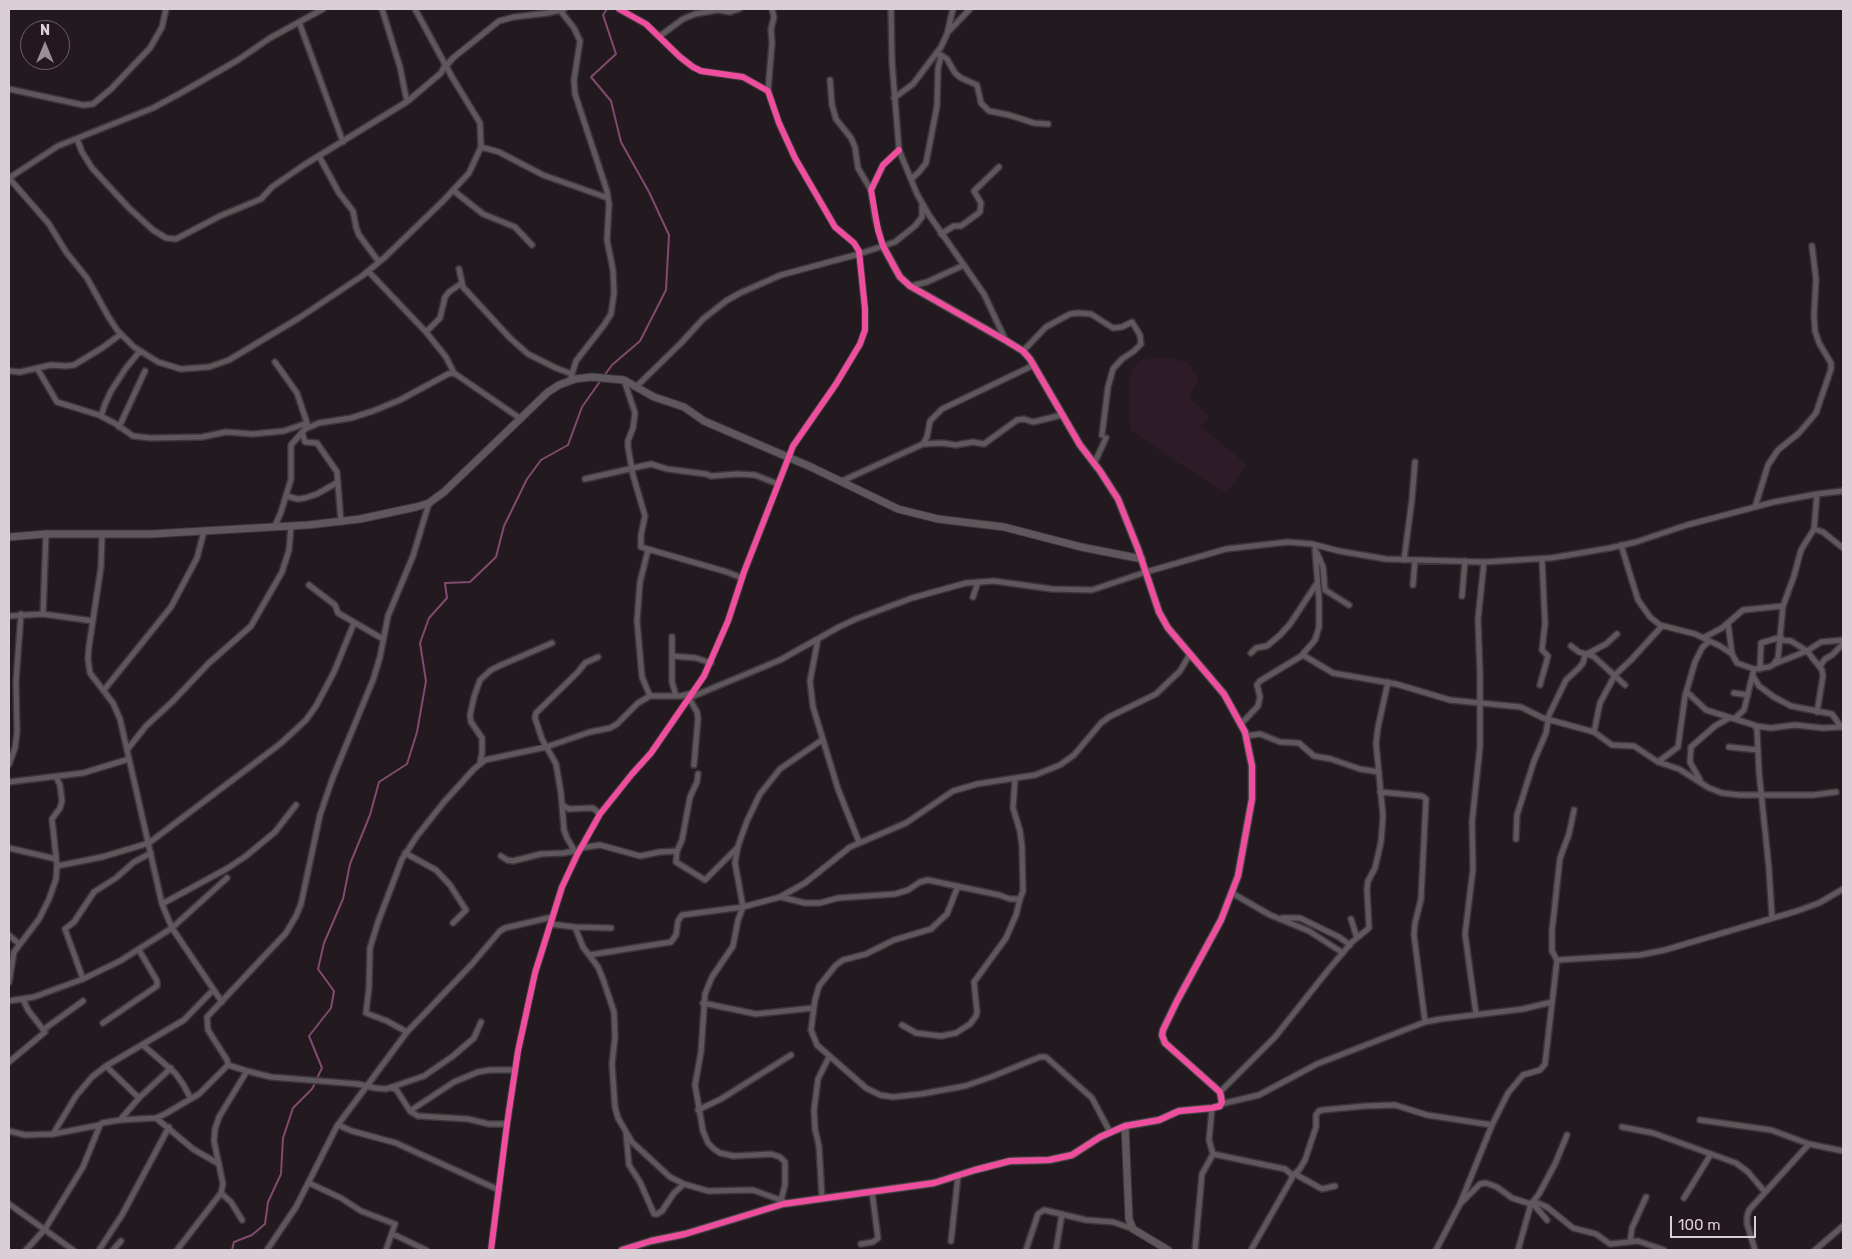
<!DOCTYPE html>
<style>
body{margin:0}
#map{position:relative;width:1852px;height:1259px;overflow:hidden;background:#221a1f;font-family:Rubik,sans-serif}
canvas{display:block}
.frame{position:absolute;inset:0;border:10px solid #d9cfd5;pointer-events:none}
.north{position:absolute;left:20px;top:20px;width:50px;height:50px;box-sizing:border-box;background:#251720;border:1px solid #6d6168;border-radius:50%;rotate:0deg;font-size:14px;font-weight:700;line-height:20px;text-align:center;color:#d9cfd5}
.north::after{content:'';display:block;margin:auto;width:18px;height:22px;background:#999095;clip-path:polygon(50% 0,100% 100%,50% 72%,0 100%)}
.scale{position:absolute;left:1670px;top:1216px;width:86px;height:22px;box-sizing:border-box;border:2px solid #d9cfd5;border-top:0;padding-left:6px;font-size:15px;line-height:18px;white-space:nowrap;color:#d9cfd5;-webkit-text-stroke:4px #251720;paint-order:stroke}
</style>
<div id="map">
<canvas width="1852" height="1259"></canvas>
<div class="frame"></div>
<div class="north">N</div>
<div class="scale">100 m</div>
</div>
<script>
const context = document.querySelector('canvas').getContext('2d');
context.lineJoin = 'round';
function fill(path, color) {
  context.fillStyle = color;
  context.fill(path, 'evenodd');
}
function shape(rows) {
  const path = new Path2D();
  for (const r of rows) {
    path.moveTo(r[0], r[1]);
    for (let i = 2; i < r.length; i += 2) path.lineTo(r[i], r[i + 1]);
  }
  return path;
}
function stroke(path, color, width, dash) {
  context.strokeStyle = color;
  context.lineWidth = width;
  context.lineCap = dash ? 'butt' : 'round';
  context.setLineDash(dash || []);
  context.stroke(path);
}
fill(shape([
 [1166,357,1188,363,1199,378,1190,396,1192,401,1210,416,1201,427,1236,455,1246,466,1227,493,1172,459,1130,430,1129,384,1131,371,1139,360]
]), '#2e1b28');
stroke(shape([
 [604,376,612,365,640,341,666,290,669,235,649,192,621,142,611,101,591,77,616,54,603,15,607,9],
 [317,1078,322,1068,309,1036,331,1008,334,991,318,969,324,943,343,899,350,864,370,815,379,782,407,764,417,732,426,681,420,643,429,618,447,598,445,583,470,582,496,557,504,526,527,479,541,460,568,445,582,407,601,380],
 [232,1250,234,1242,252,1235,265,1224,268,1202,281,1174,283,1138,293,1108,312,1089,315,1083]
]), '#824a6f', 2);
const street = shape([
 [323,9,270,38,238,60,179,94,153,108,58,146,9,178,49,224,66,252,87,278,108,316,117,330,134,347,158,362,181,369,209,367,229,360,299,318,362,276,384,258,443,201,469,173,481,147,480,123,452,77,415,9],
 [382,9,400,67,406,97,408,101],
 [559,9,574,28,580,41,574,80,575,94,607,191,609,204,607,240,613,270,614,293,611,314,604,325,576,361,570,381],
 [891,9,892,62,899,150,917,194,929,215,984,294,1005,339],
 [299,22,343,142],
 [949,31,970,9],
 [660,36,683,19,695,14,718,10,730,12,739,9],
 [936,54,941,55,947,59,955,73,961,78,977,85,981,103,989,111,1009,115,1034,123,1048,124],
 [446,66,453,58,499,21,514,17,548,13,564,9],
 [830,80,832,105,836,119,851,138,855,147,858,168,871,190],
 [9,89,83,105,93,104,111,89,150,48,162,27,166,9],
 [768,91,772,43,771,29,774,17,772,9],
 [894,98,913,84,941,47,947,34,953,9],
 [77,139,82,152,92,168,129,208,153,230,166,238,176,239,220,216,261,199,272,187,304,165,408,101,441,73,445,65],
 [481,147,499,152,543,175,608,198],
 [319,156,339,193,353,211,356,227,359,235,379,262],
 [911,179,919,172,926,163,937,106,938,69,941,55],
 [454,191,483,214,515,227,532,245],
 [941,234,954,226,961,226,980,212,981,203,974,191,999,167],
 [883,246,875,218,871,190,883,165,899,150],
 [459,269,463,287,510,338,528,354,556,368,572,374],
 [368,271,426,332,446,357,454,373],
 [911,286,927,282,964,265],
 [426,332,440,318,445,297,449,292,462,283],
 [1023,351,1046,327,1070,314,1078,313,1091,314,1113,328,1122,327,1132,322,1140,335,1141,344,1134,351,1122,359,1113,369,1108,387,1102,435],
 [275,362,297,393,307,423,305,429,291,445,291,479,281,512,275,526],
 [37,368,57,402,99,415,116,424,133,436,150,438,202,437,226,432,253,434,284,431,307,423],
 [9,371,20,372,51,365,66,366,74,365,102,348,121,334],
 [624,380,635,413,633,428,628,441,628,447,633,475,645,516,641,535,641,547,727,572,742,578],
 [637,386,681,343,703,319,726,301,740,293,781,275,859,254,895,242,915,226,922,217,922,206],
 [101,416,105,404,111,391,126,368,140,351],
 [119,427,145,371],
 [305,429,319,423,351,418,373,411,400,400,448,374,454,373,521,419],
 [302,432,305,442,317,443,337,472,341,522],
 [923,444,942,443,956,445,973,442,984,444,1017,420,1024,419,1033,422,1062,415],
 [1094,464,1106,438],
 [585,479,651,464,667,469,706,474,711,476,738,474,755,475,778,484],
 [842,481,923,444,927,437,930,421,942,409,1034,365],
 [286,496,298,499,305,498,317,494,338,482],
 [1755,507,1768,465,1778,450,1799,433,1816,413,1831,369,1831,363,1819,343,1815,331,1814,315,1816,279,1812,246],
 [1814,529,1823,532,1843,548],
 [102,535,101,567,89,646,88,659,90,673,113,703,120,719,162,904,172,928,222,1002],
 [1621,545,1638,600,1650,617,1660,625,1695,634,1720,646,1732,654,1737,663,1754,669],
 [648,550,640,582,637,621,642,677,650,696],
 [1317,553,1323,567,1325,590,1349,605],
 [1404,560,1412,499,1415,462],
 [309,585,335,605,338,613,383,639],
 [1413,585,1415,560],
 [1462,596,1465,561],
 [973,597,978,582],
 [43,614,46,534],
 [9,616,43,614,93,621],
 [1728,623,1732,654],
 [672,637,672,682,676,696],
 [1703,638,1722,628,1743,610,1783,606],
 [818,639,810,681,813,707,838,789,859,842],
 [1780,640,1791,641,1807,651,1822,670,1823,676,1817,712],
 [1571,646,1579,652,1593,656,1625,685],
 [1251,653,1256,648,1267,646,1280,635,1290,624,1317,583],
 [1302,655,1315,640,1319,627,1319,600,1315,549],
 [672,656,696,658,711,663],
 [1774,664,1807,651,1821,642,1843,640],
 [1820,666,1825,659,1832,655,1843,644],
 [1760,669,1761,643,1781,637],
 [1753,676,1759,686,1774,697,1791,706,1832,714,1841,727],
 [1540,685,1548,656,1542,650,1545,624,1542,559],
 [104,690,171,607,197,558,204,531],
 [1687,692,1706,710,1754,725,1757,729,1759,772,1769,869,1772,918],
 [1734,693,1748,695],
 [1735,718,1744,710,1754,669,1769,667,1773,665,1778,658,1783,606,1794,576,1801,550,1814,529,1817,494],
 [1241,724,1258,706,1260,697,1257,685,1260,681,1303,655,1333,673,1396,684,1450,700,1521,707,1543,718,1594,732,1612,745,1634,746,1658,762,1679,769,1709,788,1722,793,1740,795,1813,795,1836,792],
 [1756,726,1771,728,1795,725,1823,728,1842,727],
 [1594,732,1600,703,1615,675,1631,660,1662,626],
 [1246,736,1260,734,1280,742,1299,743,1314,756,1331,759,1360,769,1379,772],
 [1729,747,1758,750],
 [127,750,146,726,173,701,209,663,251,626,282,572,289,550,291,526],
 [1658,762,1678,747,1685,696,1695,662,1702,648,1709,641],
 [480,763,482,753,482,738,471,722,470,715,474,697,480,680,491,670,499,666,552,643],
 [9,764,15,748,17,732,16,681,21,614],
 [694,765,698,718,697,712,689,698,780,660,839,627,856,619,912,598,966,583,994,581,1052,589,1092,590,1146,572,1226,549,1288,542,1312,544,1339,551,1386,559,1484,562,1551,558,1610,548,1636,542,1687,525,1774,502,1817,494,1843,491],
 [1700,780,1690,762,1691,747,1715,726,1729,718],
 [9,782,83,773,129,759],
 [1380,792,1422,796,1426,799,1421,899,1415,923,1414,935,1425,1022],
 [562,805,569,809,593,808,600,814],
 [1516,839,1517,815,1534,761,1546,733,1549,715,1566,680,1579,668,1583,663,1585,655,1606,644,1617,634],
 [9,848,56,859],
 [580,848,600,845,640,856,660,852,677,851,682,840,690,797,697,782,698,774],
 [677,851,676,862,705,880,738,847],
 [405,853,436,870,450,885,466,910,453,923],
 [577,855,567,838,564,830,561,793,556,764,542,739,535,718,536,713,578,672,585,663,598,657],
 [501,856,507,860,513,861,541,854,564,853,574,851],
 [57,866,102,857,149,843,280,744,306,720,316,706,334,672,354,623],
 [958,886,947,914,931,929,894,940,866,954,843,960,836,965,819,986,815,1000,811,1030,817,1045,866,1088,880,1095,893,1097,921,1094,965,1086,991,1077,1040,1057,1046,1057,1092,1098,1110,1132],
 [1232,893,1270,915,1309,931,1343,953],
 [781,897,805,903,820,903,838,898,895,894,908,890,920,882,928,880,999,895,1010,899,1020,899,1023,891,1022,846,1020,831,1013,808,1015,779],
 [162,904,228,868,246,856,275,832,296,805],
 [1282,918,1300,918,1339,937,1350,945],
 [1351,919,1357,938],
 [550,924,575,927,583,947,598,967,603,979,614,1012,615,1037,612,1064,615,1107,618,1118,632,1142,670,1177,684,1184,708,1191,753,1190,783,1201],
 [575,927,611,928],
 [9,935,19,944],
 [589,955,671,942,676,935,678,921,682,915,743,907,780,897,805,883,850,847,906,823,953,791,977,784,1035,775,1060,765,1074,755,1101,723,1109,717,1156,694,1180,671,1190,654],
 [1557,960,1640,955,1665,950,1797,911,1819,903,1843,889],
 [83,979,65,929,74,922,94,892,116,878,134,862,151,853],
 [9,982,14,952,39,919,49,899,56,879,57,866,52,819,60,808,62,801,60,785,56,777],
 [9,1001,34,997,83,979,120,961,172,928,227,878],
 [703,1003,756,1014,813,1008],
 [1476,1014,1465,934,1473,869,1472,822,1480,747,1480,674,1478,619,1484,562],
 [103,1023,157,986,157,981,139,950],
 [902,1025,916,1033,941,1036,956,1033,970,1024,976,1016,977,1012,974,982,1006,938,1016,915,1020,899],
 [43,1030,83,1001],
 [407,1032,387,1021,366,1013,369,987,370,948,378,922,402,859,417,836,444,802,474,769,485,760,546,747,590,732,610,728,617,724,638,703,650,696,681,696,692,693],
 [143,1045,175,1073,183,1084,191,1099],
 [9,1062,45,1032,28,1010,23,999],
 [228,1065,247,1071,271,1077,358,1084,375,1088,386,1089,424,1076,453,1056,474,1038,481,1022],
 [106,1066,139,1098],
 [391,1088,396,1089,410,1111,418,1116,468,1119,489,1124,507,1124],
 [1220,1092,1275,1037,1329,969,1352,942,1369,928,1367,889,1368,881,1375,868,1381,842,1383,816,1376,743,1378,727,1388,682],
 [1221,1104,1259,1095,1317,1064,1425,1022,1441,1019,1523,1009,1552,1002],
 [698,1110,721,1099,791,1055],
 [410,1111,454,1082,478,1072,490,1070,515,1070],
 [156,1118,193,1149,219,1164],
 [120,1120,139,1098,171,1068],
 [1700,1120,1771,1130,1809,1144,1843,1151],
 [338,1125,352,1131,396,1143,499,1190],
 [1622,1127,1653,1133,1736,1163,1748,1172,1765,1192],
 [9,1131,25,1135,53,1134,100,1125],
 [626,1133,629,1165,640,1182,654,1214,657,1214,662,1211,674,1193,684,1184],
 [53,1134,76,1096,92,1077,106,1066,184,1020,213,990],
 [1213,1154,1285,1169,1291,1174,1292,1178,1251,1250],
 [1295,1174,1322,1189,1335,1186],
 [1292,1176,1299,1170,1305,1160,1316,1127,1316,1115,1319,1111,1323,1110,1365,1106,1395,1105,1427,1115,1492,1125],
 [309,1183,341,1198,361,1211,395,1224,386,1250],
 [221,1193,231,1202,242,1220],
 [822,1198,819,1146,815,1129,814,1110,818,1079,829,1057],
 [1684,1198,1711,1154],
 [781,1200,785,1185,785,1162,780,1157,771,1154,734,1156,720,1153,714,1149,708,1143,703,1131,695,1085,701,1052,705,994,712,977,733,946,738,920,743,907,735,863,738,846,747,821,760,794,780,769,822,740],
 [1533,1201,1547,1207,1573,1228,1596,1234,1610,1244,1638,1241,1664,1250],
 [9,1204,73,1250],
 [1460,1204,1480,1184,1486,1183,1497,1187,1512,1198,1534,1205,1547,1220],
 [393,1234,426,1250],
 [951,1241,958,1176],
 [1630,1242,1632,1228,1646,1197],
 [861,1244,873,1242,878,1238,872,1192],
 [26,1250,45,1229,83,1167,100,1125,102,1123,120,1120,156,1118,165,1114,199,1094,228,1065,227,1060,208,1030,207,1017,286,933,296,916,301,904,320,815,333,777,373,680,380,657,388,616,413,556,429,503],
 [99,1250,122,1215,169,1127],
 [113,1250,121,1241],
 [177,1250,221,1193,223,1184,214,1141,215,1129,219,1117,247,1071],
 [267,1250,296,1207,337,1126,407,1032,472,964,500,931,505,928,552,917],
 [491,1250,507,1124,518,1051,535,973,562,887,577,855,600,814,632,774,651,753,704,676,728,621,744,572,793,446,836,384,860,344,865,330,865,309,859,251,854,243,835,227,795,158,779,123,768,91,743,77,701,71,693,67,680,57,646,24,619,9],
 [1026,1250,1038,1214,1044,1210,1086,1220,1113,1222,1133,1229],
 [1056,1250,1062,1214],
 [1195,1250,1202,1174,1213,1154,1209,1140,1212,1108],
 [1436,1250,1460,1204,1492,1125,1508,1093,1523,1075,1540,1070,1545,1064,1557,960,1552,951,1552,931,1560,858,1569,834,1574,810],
 [1518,1250,1531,1204,1539,1194,1555,1164,1567,1135],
 [1755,1250,1747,1224,1747,1217,1749,1210,1809,1144],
 [1815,1250,1843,1226]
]);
const secondary = shape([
 [9,537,46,534,151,534,308,525,360,519,416,507,429,503,444,492,548,392,559,385,575,379,592,377,624,380,654,397,684,407,704,421,811,467,898,509,938,519,1004,527,1081,547,1142,559],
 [1125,1126,1129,1219,1133,1229,1168,1250],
 [622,1250,651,1241,685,1234,783,1204,934,1183,975,1170,1010,1161,1049,1160,1072,1155,1100,1137,1125,1126,1159,1120,1179,1111,1212,1108,1220,1106,1222,1102,1220,1092,1165,1043,1162,1035,1163,1030,1177,1001,1221,920,1238,876,1252,799,1252,766,1245,732,1224,694,1168,628,1159,612,1138,549,1118,499,1100,471,1080,445,1030,359,1023,351,1005,340,910,286,900,277,883,246]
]);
stroke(street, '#3c363a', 8);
stroke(secondary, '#3c363a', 9);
stroke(street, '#5e575b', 5);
stroke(secondary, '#5e575b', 7);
stroke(shape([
 [491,1250,507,1124,518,1051,535,973,562,887,577,855,600,814,632,774,651,753,704,676,728,621,744,572,793,446,836,384,860,344,865,330,865,309,859,251,854,243,835,227,795,158,779,123,768,91,743,77,701,71,693,67,680,57,646,24,619,9],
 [622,1250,651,1241,685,1234,783,1204,934,1183,975,1170,1010,1161,1049,1160,1072,1155,1100,1137,1125,1126,1159,1120,1179,1111,1212,1108,1220,1106,1222,1102,1220,1092,1165,1043,1162,1035,1163,1030,1177,1001,1221,920,1238,876,1252,799,1252,766,1245,732,1224,694,1168,628,1159,612,1138,549,1118,499,1100,471,1080,445,1030,359,1023,351,1005,340,910,286,900,277,896,270,883,246,878,230,871,190,883,165,899,150]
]), '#ef4d9e', 6);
</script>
